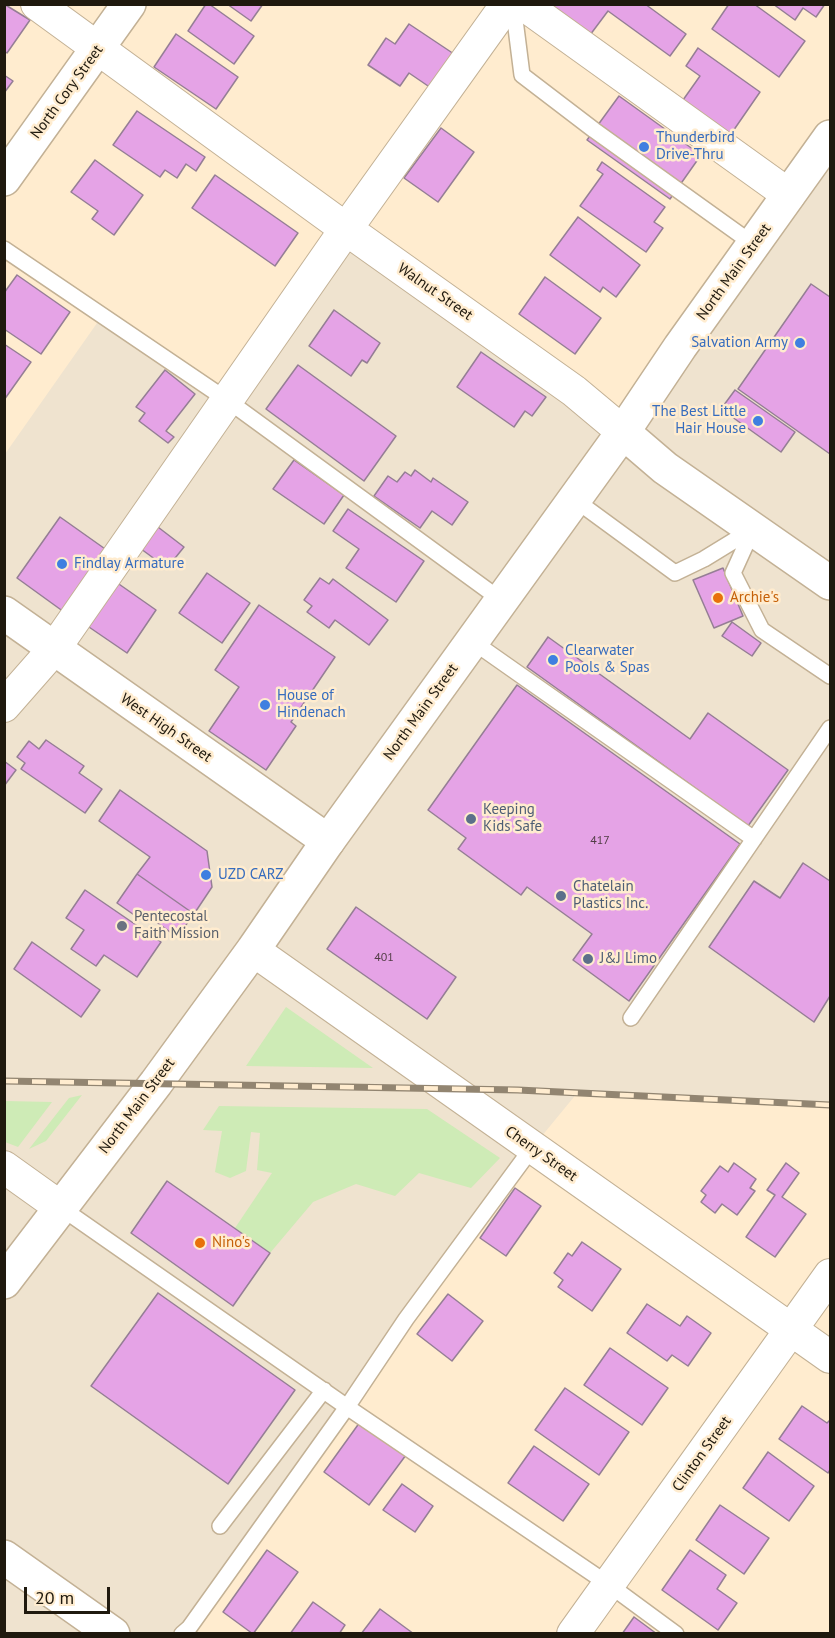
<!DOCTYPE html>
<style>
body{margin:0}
#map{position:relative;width:835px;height:1638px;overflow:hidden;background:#ffeccf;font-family:"PT Sans",sans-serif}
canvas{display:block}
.frame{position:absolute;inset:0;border:6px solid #1f190e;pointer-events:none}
.scale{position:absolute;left:24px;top:1587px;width:86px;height:27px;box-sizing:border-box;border:3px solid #1f190e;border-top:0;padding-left:8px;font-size:18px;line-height:21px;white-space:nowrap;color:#1f190e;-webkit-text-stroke:4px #ffeccf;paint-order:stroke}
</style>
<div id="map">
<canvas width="835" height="1638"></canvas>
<div class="frame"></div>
<div class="scale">20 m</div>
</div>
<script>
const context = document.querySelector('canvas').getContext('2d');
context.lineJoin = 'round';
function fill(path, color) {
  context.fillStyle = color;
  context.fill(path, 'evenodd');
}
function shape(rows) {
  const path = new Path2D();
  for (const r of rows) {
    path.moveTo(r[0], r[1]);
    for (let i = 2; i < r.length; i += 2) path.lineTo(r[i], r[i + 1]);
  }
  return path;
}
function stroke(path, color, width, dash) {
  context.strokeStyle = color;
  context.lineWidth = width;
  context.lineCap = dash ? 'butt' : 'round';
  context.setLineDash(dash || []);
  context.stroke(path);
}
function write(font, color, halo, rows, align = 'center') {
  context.font = font + ' "PT Sans",sans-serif';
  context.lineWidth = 5;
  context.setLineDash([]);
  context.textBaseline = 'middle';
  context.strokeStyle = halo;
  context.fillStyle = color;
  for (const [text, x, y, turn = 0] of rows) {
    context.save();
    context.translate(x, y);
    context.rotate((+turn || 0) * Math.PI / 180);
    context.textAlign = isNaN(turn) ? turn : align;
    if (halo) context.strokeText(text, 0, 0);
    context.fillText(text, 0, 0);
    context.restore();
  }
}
fill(shape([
 [830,137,830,1105,578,1092,532,1148,182,1634,5,1634,5,454,102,316,227,400,346,229,623,431]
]), '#efe3cf');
fill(shape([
 [286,1007,373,1068,246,1066],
 [82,1095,46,1141,29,1149,69,1098],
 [5,1101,52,1102,18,1147,5,1142],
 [219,1106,427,1109,500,1158,471,1188,419,1173,395,1196,356,1184,313,1202,270,1253,235,1228,272,1173,257,1170,260,1133,251,1132,246,1171,230,1178,215,1172,222,1131,203,1130]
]), '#ceebb6');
const building = shape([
 [4,4,30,20,7,53,4,51,4,4],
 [206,4,209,4,254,36,234,64,188,31,206,4],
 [227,4,263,4,251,21,227,4],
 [540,4,645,4,686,34,670,56,608,11,587,39,540,4],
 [729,4,754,4,805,41,779,77,712,29,729,4],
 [773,4,825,4,816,17,803,8,795,20,773,4],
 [409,24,454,54,431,88,409,73,400,86,368,65,386,38,395,44,409,24],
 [176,34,238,77,216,109,154,67,176,34],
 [698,48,760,92,731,134,683,100,700,76,686,66,698,48],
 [4,75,13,81,4,93,4,75],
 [619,96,701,155,670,199,587,140,619,96],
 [137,111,205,157,196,171,186,164,177,178,165,170,160,177,113,145,137,111],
 [441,128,474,152,438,202,404,178,441,128],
 [95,160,143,195,114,235,92,219,98,211,71,192,95,160],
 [602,162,665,207,654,222,663,228,646,252,580,206,603,174,597,170,602,162],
 [215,175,298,233,275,266,192,208,215,175],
 [578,217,640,265,616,297,603,287,600,292,550,255,578,217],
 [17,275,70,312,41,354,4,329,4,293,17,275],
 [545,277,601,318,575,354,519,314,545,277],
 [811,284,830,297,830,454,738,389,811,284],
 [334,310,380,343,367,363,362,360,351,376,309,346,334,310],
 [4,344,31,362,4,400,4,344],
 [481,352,546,397,532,416,525,411,514,427,457,387,481,352],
 [298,365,396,436,364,481,266,409,298,365],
 [165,370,195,394,166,431,174,437,168,443,139,421,145,413,136,407,165,370],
 [735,390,795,432,781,452,721,409,735,390],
 [294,460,344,495,324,524,273,489,294,460],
 [415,470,431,482,433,478,468,502,452,525,432,511,420,528,374,496,388,476,397,482,405,472,411,476,415,470],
 [348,509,424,561,396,602,346,568,359,549,333,531,348,509],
 [60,517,108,551,64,612,17,578,60,517],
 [154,524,184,547,167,568,137,546,154,524],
 [723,568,743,616,714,628,693,580,723,568],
 [207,573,250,603,222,643,179,613,207,573],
 [320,578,329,584,333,579,388,620,369,645,335,620,329,628,307,612,312,606,304,600,320,578],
 [116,582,156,610,127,653,86,625,116,582],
 [259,605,335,657,291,722,296,726,266,770,209,731,239,687,215,670,259,605],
 [732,622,761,643,752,656,722,636,732,622],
 [548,637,690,739,708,713,788,770,748,826,527,667,548,637],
 [517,685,740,844,629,1001,573,960,592,934,527,887,521,895,458,849,466,838,428,810,517,685],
 [46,740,84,766,79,773,102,789,85,813,21,769,25,763,17,757,29,741,39,749,46,740],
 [4,761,16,770,4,786,4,761],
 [120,790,207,851,212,887,194,914,137,874,150,857,99,821,120,790],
 [803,863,830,881,830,996,814,1022,709,947,754,881,780,898,803,863],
 [137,874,194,914,177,937,144,913,140,919,117,903,137,874],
 [85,890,161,942,137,977,104,955,96,966,71,949,84,930,66,918,85,890],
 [356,907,456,977,427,1019,327,949,356,907],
 [32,942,100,990,81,1017,14,969,32,942],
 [734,1163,756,1179,750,1188,755,1191,737,1215,722,1204,715,1213,701,1202,706,1195,701,1191,720,1166,728,1172,734,1163],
 [786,1163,799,1173,782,1197,806,1214,775,1257,746,1237,775,1195,767,1190,786,1163],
 [167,1181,270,1253,233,1306,131,1233,167,1181],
 [515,1188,541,1206,506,1256,480,1238,515,1188],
 [582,1242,621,1269,592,1311,558,1287,563,1280,554,1273,568,1253,572,1256,582,1242],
 [158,1293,295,1390,228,1484,91,1386,158,1293],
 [448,1294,483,1321,452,1361,417,1334,448,1294],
 [647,1304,680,1326,687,1316,711,1333,688,1366,672,1355,667,1361,627,1333,647,1304],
 [610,1348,668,1388,642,1425,584,1385,610,1348],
 [565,1388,629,1432,599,1475,535,1430,565,1388],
 [802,1406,827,1423,830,1420,830,1470,828,1473,779,1439,802,1406],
 [360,1422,406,1455,369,1505,324,1472,360,1422],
 [534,1446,589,1484,563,1521,508,1483,534,1446],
 [768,1452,814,1486,789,1521,743,1488,768,1452],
 [402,1484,433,1506,415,1532,383,1510,402,1484],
 [720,1505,769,1538,744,1574,696,1540,720,1505],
 [267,1550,298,1572,253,1634,223,1612,267,1550],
 [690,1550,726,1575,717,1589,737,1603,718,1630,662,1590,690,1550],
 [313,1602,345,1625,339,1634,290,1634,313,1602],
 [380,1609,414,1634,361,1634,380,1609],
 [634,1617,657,1634,622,1634,634,1617]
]);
fill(building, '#e5a3e6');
stroke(building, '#957e95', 1.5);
const service = shape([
 [513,4,522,75,594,130,753,244],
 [4,249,227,400,501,600],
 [574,499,675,573,704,559,753,529],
 [753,529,733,573,762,630,830,676],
 [472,641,754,839],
 [631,1018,830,728],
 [60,1207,347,1407,608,1584,676,1634],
 [220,1526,324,1390],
 [182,1634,189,1628,347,1407,406,1319,532,1148]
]);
const minor = shape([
 [37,4,346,229,574,391,623,432],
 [523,4,789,195],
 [4,706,54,649,346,229,507,4],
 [253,950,830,1357],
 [4,1167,60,1207],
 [573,1634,830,1275]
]);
const tertiary = shape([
 [4,179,129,4],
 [623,432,665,468,830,583],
 [4,613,328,841]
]);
const primary = shape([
 [4,1282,156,1083,253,950,328,841,623,432,680,347,830,137]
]);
const trunk = shape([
 [4,1557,113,1634]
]);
stroke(service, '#c3b195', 18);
stroke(minor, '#c3b195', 34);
stroke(tertiary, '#c3b195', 36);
stroke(primary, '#c3b195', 36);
stroke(trunk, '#c3b195', 36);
stroke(service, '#fff', 15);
stroke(minor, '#fff', 32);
stroke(tertiary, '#fff', 33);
stroke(primary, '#fff', 33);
stroke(trunk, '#fff', 33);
const rail = shape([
 [4,1081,518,1090,830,1105]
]);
stroke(rail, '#928571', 7);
stroke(rail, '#ffeccf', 4.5, [14]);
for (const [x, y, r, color] of [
 [644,147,6,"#3f7fe0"],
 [800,343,6,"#3f7fe0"],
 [758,421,6,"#3f7fe0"],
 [62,564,6,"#3f7fe0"],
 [718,598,6,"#e8710a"],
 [553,660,6,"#3f7fe0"],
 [265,705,6,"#3f7fe0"],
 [471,819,6,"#5c6f8a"],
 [206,875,6,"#3f7fe0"],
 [561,896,6,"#5c6f8a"],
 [122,926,6,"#6b7280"],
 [588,959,6,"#5c6f8a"],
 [200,1243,6,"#e8710a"]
]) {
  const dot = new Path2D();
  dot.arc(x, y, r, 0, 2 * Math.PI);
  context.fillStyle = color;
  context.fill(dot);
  stroke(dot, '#ffeccf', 2);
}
write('12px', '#503c44', null, [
 ["417",600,841],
 ["401",384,958]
]);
write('15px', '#1f190e', '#ffeccf', [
 ["North Cory Street",67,92,-54],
 ["North Main Street",734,272,-54],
 ["Walnut Street",435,292,35],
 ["North Main Street",421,712,-54],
 ["West High Street",166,728,35],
 ["North Main Street",137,1106,-53],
 ["Cherry Street",541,1154,35],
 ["Clinton Street",702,1454,-54]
]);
write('15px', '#366cbe', '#ffeccf', [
 ["Thunderbird",656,138],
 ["Drive-Thru",656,155],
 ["Salvation Army",788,343,"right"],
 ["The Best Little",746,412,"right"],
 ["Hair House",746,429,"right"],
 ["Findlay Armature",74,564],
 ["Clearwater",565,651],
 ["Pools & Spas",565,668],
 ["House of",277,696],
 ["Hindenach",277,713],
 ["UZD CARZ",218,875]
], 'left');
write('15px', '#c56008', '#ffeccf', [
 ["Archie's",730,598],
 ["Nino's",212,1243]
], 'left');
write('15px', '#4e5e75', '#ffeccf', [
 ["Keeping",483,810],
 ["Kids Safe",483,827],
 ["Chatelain",573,887],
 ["Plastics Inc.",573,904],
 ["J&J Limo",600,959]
], 'left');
write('15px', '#5b616d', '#ffeccf', [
 ["Pentecostal",134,917],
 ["Faith Mission",134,934]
], 'left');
</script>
